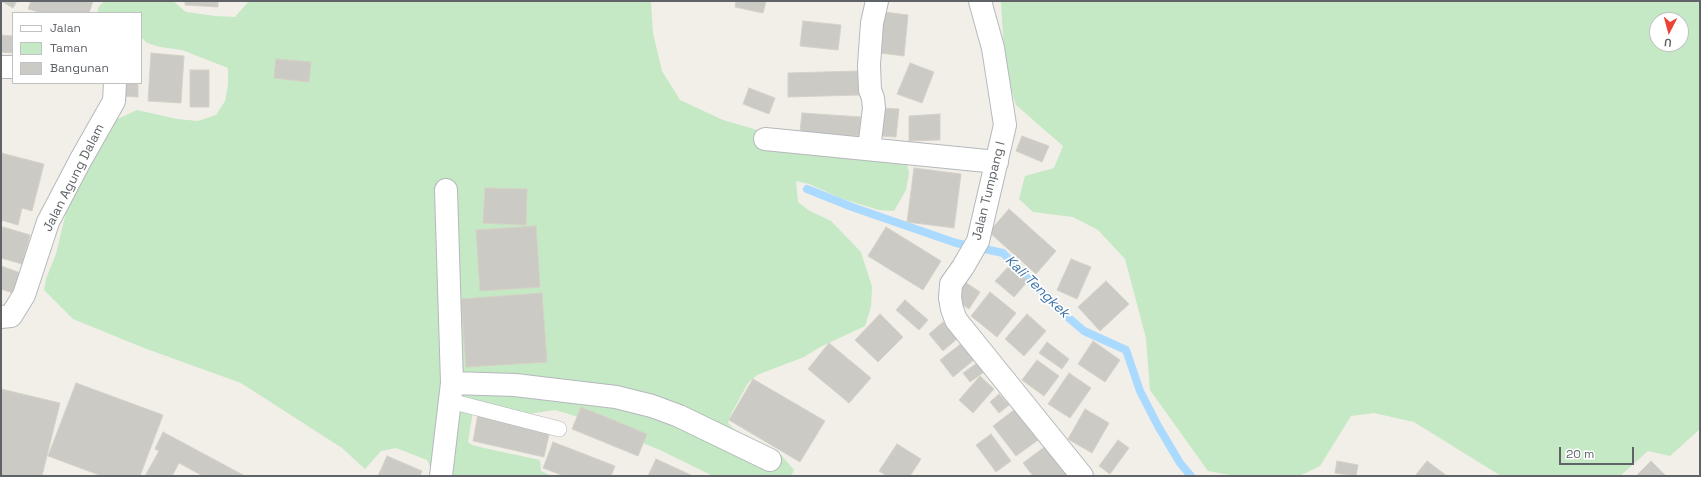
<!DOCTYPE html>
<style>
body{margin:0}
#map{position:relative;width:1701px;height:477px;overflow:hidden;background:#f1efe8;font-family:"Space Grotesk",sans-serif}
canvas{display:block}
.frame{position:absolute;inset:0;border:2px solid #5f6368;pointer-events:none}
.legend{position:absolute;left:12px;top:12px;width:130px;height:72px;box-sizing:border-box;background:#fff;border:1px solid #bfc1c3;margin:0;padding:5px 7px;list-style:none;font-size:12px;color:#5f6368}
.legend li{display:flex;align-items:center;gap:8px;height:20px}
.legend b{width:20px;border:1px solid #bfc1c3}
.north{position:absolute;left:1649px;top:12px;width:40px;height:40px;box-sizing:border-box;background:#fff;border:1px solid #bfc1c3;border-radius:50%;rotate:186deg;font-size:11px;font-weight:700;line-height:16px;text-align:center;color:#5f6368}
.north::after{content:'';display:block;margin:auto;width:14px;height:18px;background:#ea4335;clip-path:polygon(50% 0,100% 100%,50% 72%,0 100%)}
.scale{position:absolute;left:1559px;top:447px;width:75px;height:18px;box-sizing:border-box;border:2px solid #5f6368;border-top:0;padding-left:5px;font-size:12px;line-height:14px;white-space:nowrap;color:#5f6368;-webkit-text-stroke:3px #fff;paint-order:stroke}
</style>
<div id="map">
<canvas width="1701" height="477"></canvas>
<div class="frame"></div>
<ul class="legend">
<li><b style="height:5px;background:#fff"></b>Jalan</li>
<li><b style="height:11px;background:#c5e8c5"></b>Taman</li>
<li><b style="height:11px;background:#cccac5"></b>Bangunan</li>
</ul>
<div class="north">U</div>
<div class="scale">20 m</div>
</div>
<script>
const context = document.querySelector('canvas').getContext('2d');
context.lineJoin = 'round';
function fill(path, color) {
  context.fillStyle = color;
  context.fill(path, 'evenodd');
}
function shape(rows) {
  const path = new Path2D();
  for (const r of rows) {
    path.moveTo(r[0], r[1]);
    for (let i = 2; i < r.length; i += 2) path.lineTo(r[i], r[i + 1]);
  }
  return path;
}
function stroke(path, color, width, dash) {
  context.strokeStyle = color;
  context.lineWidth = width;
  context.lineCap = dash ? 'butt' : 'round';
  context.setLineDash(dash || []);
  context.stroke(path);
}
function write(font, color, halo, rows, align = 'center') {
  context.font = font + ' "Space Grotesk",sans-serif';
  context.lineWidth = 3.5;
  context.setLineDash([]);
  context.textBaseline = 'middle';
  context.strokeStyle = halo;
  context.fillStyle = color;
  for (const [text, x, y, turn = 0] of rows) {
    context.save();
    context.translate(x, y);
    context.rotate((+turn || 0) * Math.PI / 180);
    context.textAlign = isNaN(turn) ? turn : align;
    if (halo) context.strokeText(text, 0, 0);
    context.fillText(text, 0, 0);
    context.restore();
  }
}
fill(shape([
 [105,1,173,1,186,12,215,16,235,17,249,1,651,1,653,33,662,71,680,100,723,120,816,147,906,161,909,173,906,190,894,211,879,210,843,199,809,184,796,181,798,202,808,210,831,221,861,252,872,287,871,307,865,326,820,347,804,357,757,375,748,383,731,414,728,423,734,429,782,456,794,470,791,476,713,476,660,450,582,418,555,410,528,414,473,411,468,442,472,445,484,448,540,460,541,471,552,476,433,476,434,474,427,460,396,448,381,451,365,469,342,448,241,383,144,348,73,319,44,290,46,279,56,254,70,196,105,125,137,110,177,119,198,121,216,115,225,101,228,85,228,68,182,50,160,47,147,43,141,37,141,13,97,13,99,6],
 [1001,1,1700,1,1700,429,1670,456,1648,451,1620,476,1501,476,1414,422,1374,413,1351,416,1320,466,1299,476,1235,476,1208,471,1150,390,1146,338,1125,259,1098,230,1073,217,1033,212,1019,199,1025,176,1054,168,1063,146,1016,105,1005,70],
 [1657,20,1681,20,1681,44,1657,44]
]), '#c5e8c5');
stroke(shape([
 [807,189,852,207,956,243,1003,253,1056,307,1084,331,1126,350,1140,391,1158,426,1180,463,1191,476]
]), '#aadaff', 8);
const building = shape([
 [1,1,17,1,13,8,1,1],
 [31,1,93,1,89,13,42,13,28,9,31,1],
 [185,1,218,1,218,7,185,5,185,1],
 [736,1,766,1,763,13,735,7,736,1],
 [884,12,908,15,904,56,880,53,884,12],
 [803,21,841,25,838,50,800,46,803,21],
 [1,35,13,36,13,53,1,52,1,35],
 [151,53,184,56,181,103,148,101,151,53],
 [276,59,311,62,309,82,274,78,276,59],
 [910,63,934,72,922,103,897,94,910,63],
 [190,70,209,70,209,107,190,107,190,70],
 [858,71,859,95,788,97,788,73,858,71],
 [121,83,138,83,138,97,120,96,121,83],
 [749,88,775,98,769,114,743,104,749,88],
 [882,108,899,109,896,137,879,136,882,108],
 [802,113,861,117,859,136,800,132,802,113],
 [940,114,940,140,909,141,909,116,940,114],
 [1022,136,1049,146,1042,162,1016,151,1022,136],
 [1,153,44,164,32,211,22,208,18,225,1,220,1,153],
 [914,168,961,174,954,228,907,222,914,168],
 [485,188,527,189,526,225,483,223,485,188],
 [1009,209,1056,251,1036,274,989,232,1009,209],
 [536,226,540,287,480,291,476,230,536,226],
 [3,227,30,235,22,264,1,258,1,234,3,227],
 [886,227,941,261,923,290,868,256,886,227],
 [1071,259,1091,267,1077,299,1057,290,1071,259],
 [1010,265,1028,281,1014,297,995,281,1010,265],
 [1,266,29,276,21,296,1,289,1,266],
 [1106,281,1129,304,1100,331,1078,307,1106,281],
 [965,282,980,292,969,309,954,299,965,282],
 [990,292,1016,313,997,337,971,316,990,292],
 [542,293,547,362,466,367,461,299,542,293],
 [905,300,928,320,919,330,896,310,905,300],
 [880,314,903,337,878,362,855,340,880,314],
 [1027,314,1046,331,1024,356,1005,339,1027,314],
 [943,322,958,338,943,351,929,334,943,322],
 [1093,341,1120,360,1105,382,1078,364,1093,341],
 [1047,342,1069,359,1062,369,1039,353,1047,342],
 [829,343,871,378,849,403,808,369,829,343],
 [962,343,975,359,953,377,940,360,962,343],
 [1037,360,1059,376,1044,396,1022,380,1037,360],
 [980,361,987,370,970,382,963,373,980,361],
 [1069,373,1091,388,1070,418,1048,404,1069,373],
 [980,376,994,389,973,413,959,400,980,376],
 [753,379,825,421,800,462,729,420,753,379],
 [76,383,163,415,140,476,102,476,48,456,76,383],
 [1,389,60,403,42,476,1,476,1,389],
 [999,394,1009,405,999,413,990,402,999,394],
 [581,407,647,434,638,456,572,429,581,407],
 [1085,409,1109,423,1092,453,1068,439,1085,409],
 [1014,410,1038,440,1016,456,993,426,1014,410],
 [478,414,550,430,544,457,473,441,478,414],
 [163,432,245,476,203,476,179,463,172,476,145,476,159,451,155,449,163,432],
 [991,434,1011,461,996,472,976,445,991,434],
 [1118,440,1129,448,1110,474,1099,466,1118,440],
 [553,442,615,466,611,476,564,476,543,468,553,442],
 [897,444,921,459,910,476,887,476,879,471,897,444],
 [1047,445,1070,476,1033,476,1023,463,1047,445],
 [387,456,422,471,420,476,378,476,387,456],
 [656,459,693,476,648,476,656,459],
 [1337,461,1358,465,1356,476,1335,473,1337,461],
 [1427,461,1447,476,1415,476,1427,461],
 [1651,461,1666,476,1636,476,1651,461]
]);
fill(building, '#cccac5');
stroke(building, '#d6d1c6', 1);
const service = shape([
 [450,401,559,429]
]);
const minor = shape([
 [980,1,993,48,1005,125,978,241,963,267,951,284,950,298,952,309,956,320,1082,476],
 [1,67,13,67],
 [765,139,997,162],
 [869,149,874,108,873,98,870,90,869,65,872,23,877,1],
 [1,317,11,316,24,295,48,222,80,161,114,101,115,83],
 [452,383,515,385,616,397,652,406,679,416,770,460],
 [441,476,452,383,446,190]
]);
stroke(service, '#b5b8bc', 16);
stroke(minor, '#b5b8bc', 24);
stroke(service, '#fff', 15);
stroke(minor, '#fff', 22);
write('13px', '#5f6368', '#fff', [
 ["Jalan Agung Dalam",74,178,-63],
 ["Jalan Tumpang I",989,191,-76]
]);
write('italic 14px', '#4174aa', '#fff', [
 ["Kali Tengkek",1037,287,44]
]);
</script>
